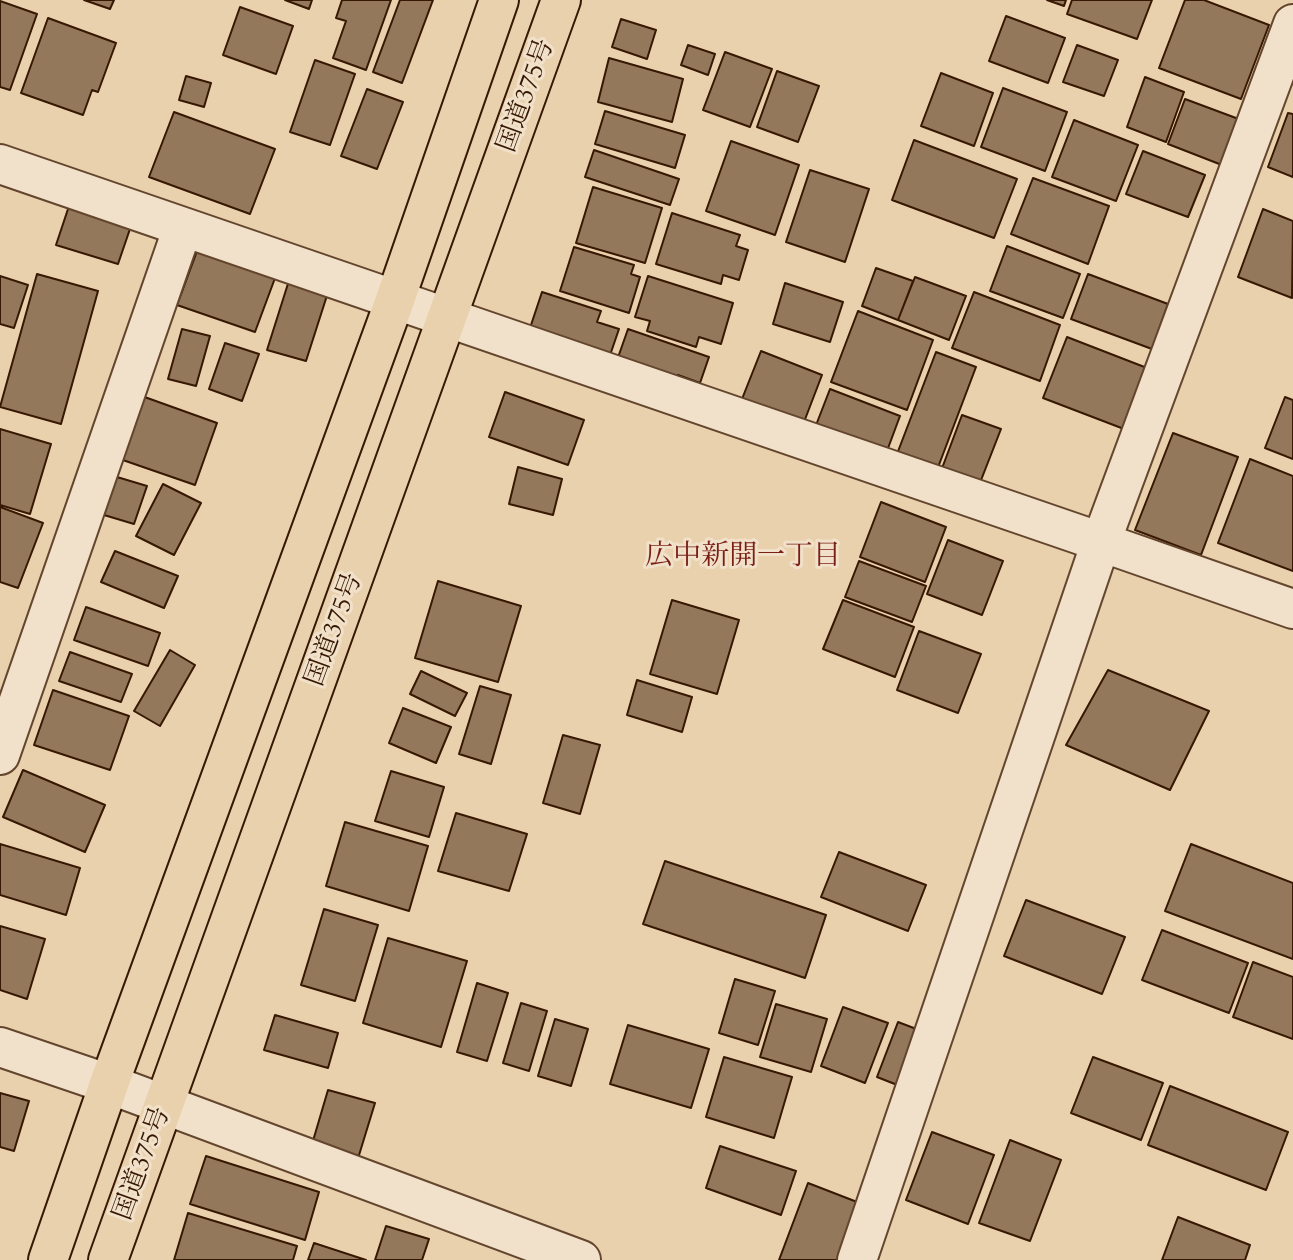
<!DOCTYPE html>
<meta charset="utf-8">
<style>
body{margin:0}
canvas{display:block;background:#ead1ad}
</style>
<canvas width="1293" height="1260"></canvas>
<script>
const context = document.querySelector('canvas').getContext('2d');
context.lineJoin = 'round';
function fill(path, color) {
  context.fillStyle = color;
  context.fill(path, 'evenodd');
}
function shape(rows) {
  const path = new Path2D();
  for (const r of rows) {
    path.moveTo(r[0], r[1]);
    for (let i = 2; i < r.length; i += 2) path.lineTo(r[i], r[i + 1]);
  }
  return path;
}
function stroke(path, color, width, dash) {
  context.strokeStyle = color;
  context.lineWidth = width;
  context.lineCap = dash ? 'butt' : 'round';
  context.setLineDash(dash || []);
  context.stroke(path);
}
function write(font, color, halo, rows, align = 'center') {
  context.font = font + ' Cardo,"Noto Serif JP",serif';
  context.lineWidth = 6;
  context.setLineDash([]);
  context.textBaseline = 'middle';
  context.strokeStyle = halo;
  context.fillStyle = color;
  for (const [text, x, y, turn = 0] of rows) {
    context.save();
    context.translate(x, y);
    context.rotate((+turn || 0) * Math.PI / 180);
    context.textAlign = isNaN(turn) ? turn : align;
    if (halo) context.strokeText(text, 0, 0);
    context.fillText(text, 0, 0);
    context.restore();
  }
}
const building = shape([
 [84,0,114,0,110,9,84,0],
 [285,0,312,0,309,9,285,0],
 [342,0,391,0,366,70,333,58,346,21,336,18,342,0],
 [400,0,433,0,402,83,373,72,400,0],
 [1047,0,1066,0,1064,6,1047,0],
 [1072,0,1152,0,1137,39,1067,14,1072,0],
 [1185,0,1204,0,1269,25,1241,99,1159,68,1185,0],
 [0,1,37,14,10,90,0,87,0,1],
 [240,7,293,26,276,74,223,55,240,7],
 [1006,16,1065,38,1048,83,989,61,1006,16],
 [48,18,116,43,98,92,92,90,83,115,21,93,48,18],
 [621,19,656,30,647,59,612,47,621,19],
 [688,45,715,54,708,75,681,65,688,45],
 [1077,45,1118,60,1104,96,1063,82,1077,45],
 [725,52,772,69,750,127,703,110,725,52],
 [609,58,683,79,672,122,598,102,609,58],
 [315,60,355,74,330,145,290,132,315,60],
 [777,71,819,86,798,142,757,127,777,71],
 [941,73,993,93,974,146,921,126,941,73],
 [186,76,211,83,204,107,179,100,186,76],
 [1145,77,1184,92,1166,142,1127,127,1145,77],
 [1003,88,1067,112,1045,171,981,147,1003,88],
 [367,89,403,102,377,169,341,156,367,89],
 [1185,99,1244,121,1227,167,1168,144,1185,99],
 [605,111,685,135,675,168,595,144,605,111],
 [174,112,275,149,250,214,149,177,174,112],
 [1288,113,1293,114,1293,177,1268,167,1288,113],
 [1074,120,1138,145,1116,201,1052,177,1074,120],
 [914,140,1017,179,994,238,892,200,914,140],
 [731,141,799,165,775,235,706,211,731,141],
 [594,150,679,179,670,205,585,177,594,150],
 [1143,151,1205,175,1188,217,1126,194,1143,151],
 [810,170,869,189,845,262,786,242,810,170],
 [1033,178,1109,206,1088,264,1011,234,1033,178],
 [593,187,662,208,645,263,576,243,593,187],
 [69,206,131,226,118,264,56,245,69,206],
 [1263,209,1293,221,1292,298,1238,277,1263,209],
 [672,213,740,235,736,246,748,250,739,280,723,275,721,284,656,264,672,213],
 [200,243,278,270,255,332,177,305,200,243],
 [1007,246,1080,274,1063,318,990,291,1007,246],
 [574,247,634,265,631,274,640,277,629,313,560,291,574,247],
 [876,268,913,281,898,320,862,306,876,268],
 [292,271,331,283,306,361,267,350,292,271],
 [37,274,98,291,61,424,0,407,37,274],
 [1088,274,1168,304,1152,349,1071,319,1088,274],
 [0,276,28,285,14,328,0,324,0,276],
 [648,276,733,303,721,344,699,337,696,347,647,331,650,321,635,317,648,276],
 [915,277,966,296,949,340,898,320,915,277],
 [785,283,843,302,830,342,773,324,785,283],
 [542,292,601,311,597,322,619,329,607,364,527,337,542,292],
 [974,292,1060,325,1040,381,952,348,974,292],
 [858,311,933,340,907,410,831,382,858,311],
 [182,329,210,336,196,386,168,379,182,329],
 [628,329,709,357,700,383,678,375,674,387,615,366,628,329],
 [1067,337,1147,368,1124,429,1043,398,1067,337],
 [225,343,259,354,242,401,209,389,225,343],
 [761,351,822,375,804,422,742,399,761,351],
 [936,352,976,367,937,470,897,454,936,352],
 [830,389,900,416,884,459,813,433,830,389],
 [505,392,584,420,568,465,489,437,505,392],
 [139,395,217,423,195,485,117,458,139,395],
 [1285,397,1293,400,1293,459,1265,448,1285,397],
 [962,415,1001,429,976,493,938,479,962,415],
 [0,429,51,444,30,514,0,505,0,429],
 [1173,433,1238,457,1201,555,1135,530,1173,433],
 [1250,459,1293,476,1293,571,1218,543,1250,459],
 [518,467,562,479,553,515,509,504,518,467],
 [117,477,147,486,134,524,104,515,117,477],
 [163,484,201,503,174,555,136,536,163,484],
 [881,502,946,527,925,582,860,557,881,502],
 [0,507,43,523,18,588,0,582,0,507],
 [948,540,1003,561,982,615,927,594,948,540],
 [115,551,178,576,164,608,101,582,115,551],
 [859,561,926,586,912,622,845,597,859,561],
 [438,581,521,606,498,682,415,658,438,581],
 [672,600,739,620,717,694,650,674,672,600],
 [843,600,914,627,895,677,823,649,843,600],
 [86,607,160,633,148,666,74,640,86,607],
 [919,631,981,654,958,713,897,690,919,631],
 [170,650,195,665,160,726,134,711,170,650],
 [70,652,132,674,121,702,59,681,70,652],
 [1108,670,1209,711,1170,790,1066,745,1108,670],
 [421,671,467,693,455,716,410,694,421,671],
 [637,680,692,697,682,732,627,715,637,680],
 [480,686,511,695,491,764,459,754,480,686],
 [53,690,129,716,110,770,34,745,53,690],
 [403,708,451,727,436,763,389,743,403,708],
 [563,735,600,745,580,814,543,803,563,735],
 [23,770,105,805,85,852,3,817,23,770],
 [391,771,444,787,429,837,375,821,391,771],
 [456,813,527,834,509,891,438,871,456,813],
 [345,822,428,846,409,911,326,886,345,822],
 [0,844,80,868,66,915,0,895,0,844],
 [1191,844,1293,883,1293,959,1165,911,1191,844],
 [839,852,926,885,908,931,821,897,839,852],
 [665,861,826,915,805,978,643,924,665,861],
 [1026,900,1125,937,1102,994,1004,956,1026,900],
 [324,909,378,925,355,1001,301,985,324,909],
 [0,926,45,939,27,999,0,990,0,926],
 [1162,930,1248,963,1229,1013,1142,980,1162,930],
 [388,938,467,961,441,1047,363,1023,388,938],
 [1253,962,1293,977,1293,1039,1233,1017,1253,962],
 [735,979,775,991,758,1045,719,1033,735,979],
 [477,983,508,993,487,1061,457,1052,477,983],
 [521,1003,547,1011,529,1071,503,1063,521,1003],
 [776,1004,827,1019,811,1072,760,1057,776,1004],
 [843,1007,888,1023,865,1083,821,1066,843,1007],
 [275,1015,338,1033,328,1068,264,1050,275,1015],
 [555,1019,588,1029,571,1086,538,1076,555,1019],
 [898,1022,932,1035,910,1090,877,1077,898,1022],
 [628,1025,709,1049,691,1108,610,1084,628,1025],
 [724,1057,792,1077,774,1138,706,1117,724,1057],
 [1093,1057,1163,1083,1141,1140,1071,1113,1093,1057],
 [1170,1086,1288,1132,1266,1190,1148,1145,1170,1086],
 [328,1090,375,1103,356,1165,310,1151,328,1090],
 [0,1093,29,1101,14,1151,0,1147,0,1093],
 [932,1132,994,1155,968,1224,906,1200,932,1132],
 [1010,1140,1061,1160,1030,1241,979,1223,1010,1140],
 [720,1146,796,1171,781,1215,706,1188,720,1146],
 [206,1156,319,1192,305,1240,190,1204,206,1156],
 [808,1183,870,1207,849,1260,779,1260,808,1183],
 [188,1213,297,1246,293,1260,174,1260,188,1213],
 [1178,1217,1250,1245,1245,1260,1162,1260,1178,1217],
 [386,1226,429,1239,422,1260,375,1260,386,1226],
 [314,1243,366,1260,308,1260,314,1243]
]);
fill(building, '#94785b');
stroke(building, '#371803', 2);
const minor = shape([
 [0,164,1101,542,1293,609],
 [0,755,183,227],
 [0,1047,109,1084,581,1260],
 [857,1260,1101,542,1293,24]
]);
const trunk = shape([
 [48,1260,109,1084,395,300,499,0],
 [108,1260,561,0]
]);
stroke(minor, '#64462e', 42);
stroke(trunk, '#371803', 42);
stroke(minor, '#f1e1ca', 38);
stroke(trunk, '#ead1ad', 38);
write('26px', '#371803', '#f1e1ca', [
 ["国道375号",527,96,-70],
 ["国道375号",335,630,-70],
 ["国道375号",143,1164,-70]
]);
write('28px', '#7a1f14', '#f1e1ca', [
 ["広中新開一丁目",743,558]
]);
</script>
